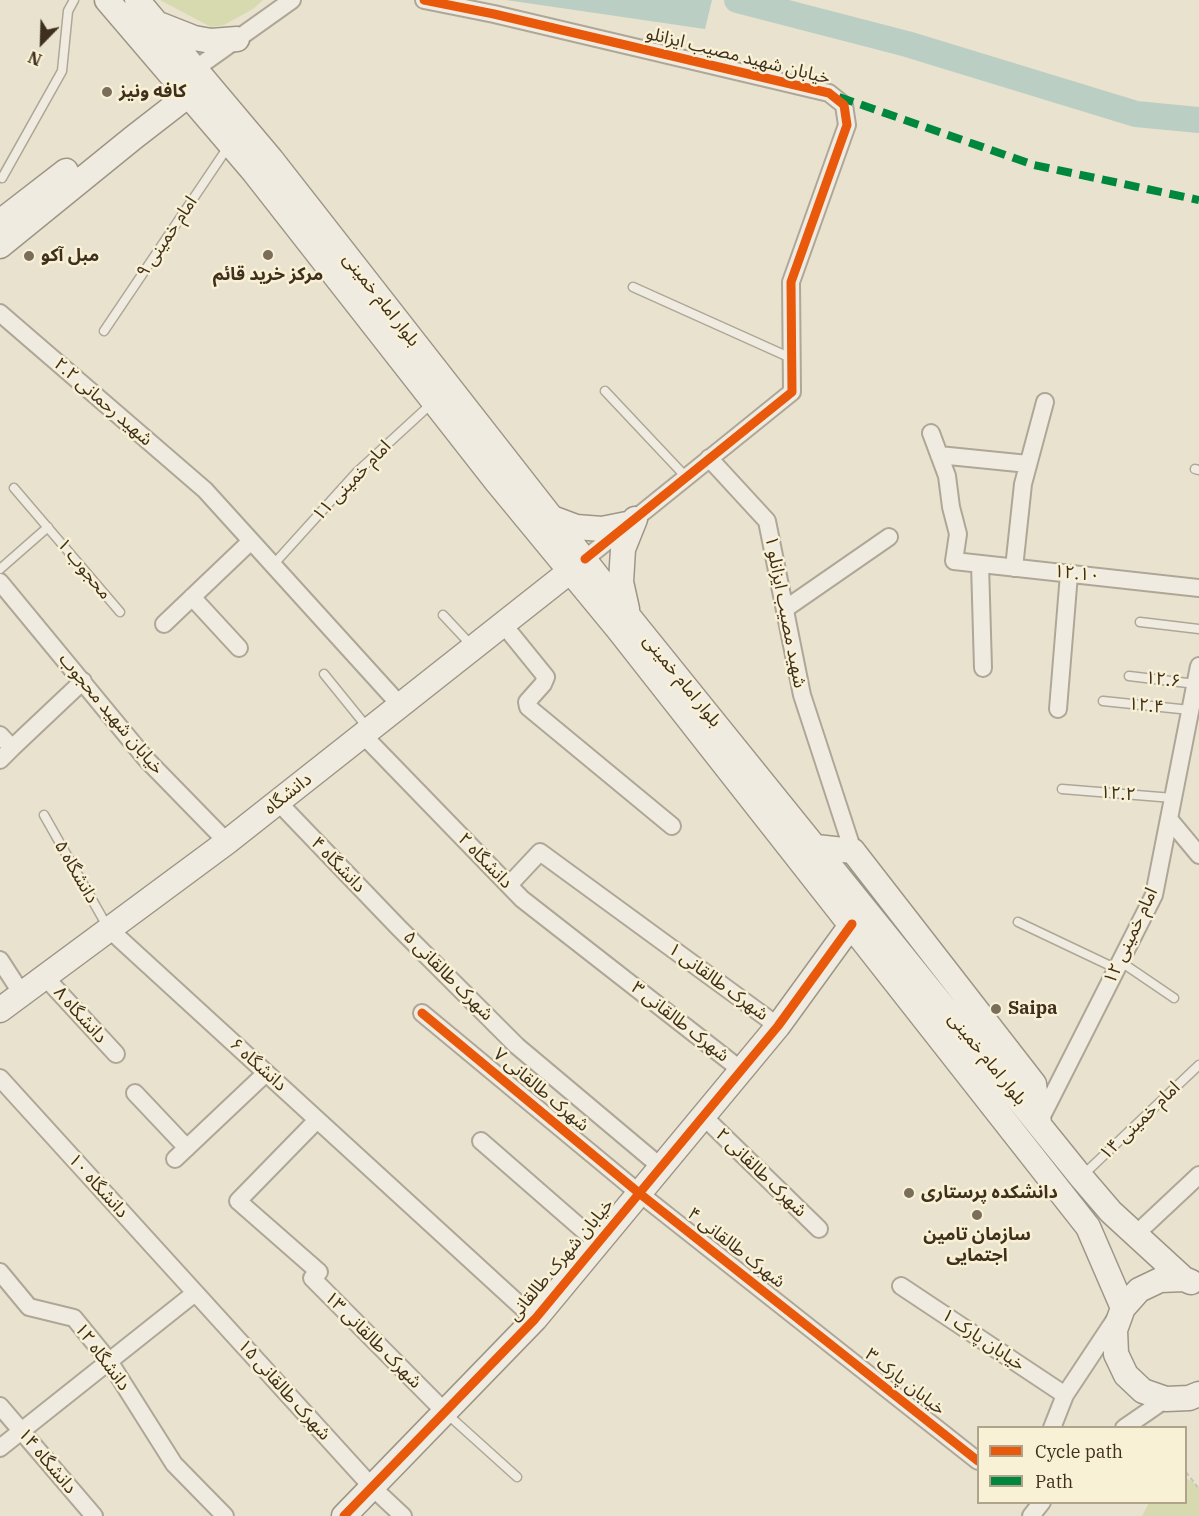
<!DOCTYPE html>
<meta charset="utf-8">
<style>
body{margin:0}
#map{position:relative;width:1199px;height:1516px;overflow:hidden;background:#e8e2ce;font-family:"IBM Plex Serif",serif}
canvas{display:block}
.legend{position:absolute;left:977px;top:1426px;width:210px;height:78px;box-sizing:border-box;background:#f9f1d5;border:2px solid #afa38b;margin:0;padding:8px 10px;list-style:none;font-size:18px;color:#3f2f1d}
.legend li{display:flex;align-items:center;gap:12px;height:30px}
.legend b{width:30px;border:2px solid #afa38b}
.north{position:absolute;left:12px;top:12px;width:60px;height:60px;-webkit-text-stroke:4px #f9f1d5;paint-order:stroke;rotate:203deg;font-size:16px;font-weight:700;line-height:24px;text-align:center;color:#3f2f1d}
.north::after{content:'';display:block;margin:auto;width:21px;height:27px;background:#3f2f1d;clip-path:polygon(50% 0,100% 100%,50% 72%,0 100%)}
</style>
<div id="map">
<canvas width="1199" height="1516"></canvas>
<ul class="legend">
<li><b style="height:8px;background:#e8590c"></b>Cycle path</li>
<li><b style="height:8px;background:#00873e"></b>Path</li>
</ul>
<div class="north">N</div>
</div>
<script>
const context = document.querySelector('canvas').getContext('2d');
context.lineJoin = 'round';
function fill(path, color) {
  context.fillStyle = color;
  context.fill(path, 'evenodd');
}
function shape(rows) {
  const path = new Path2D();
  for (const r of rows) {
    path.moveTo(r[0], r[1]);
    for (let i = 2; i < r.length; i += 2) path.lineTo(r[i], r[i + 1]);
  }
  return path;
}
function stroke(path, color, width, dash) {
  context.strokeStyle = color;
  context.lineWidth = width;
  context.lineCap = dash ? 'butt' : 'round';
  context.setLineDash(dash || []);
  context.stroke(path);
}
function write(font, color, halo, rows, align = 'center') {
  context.font = font + ' "IBM Plex Serif","Noto Sans Arabic",serif';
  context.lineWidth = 5;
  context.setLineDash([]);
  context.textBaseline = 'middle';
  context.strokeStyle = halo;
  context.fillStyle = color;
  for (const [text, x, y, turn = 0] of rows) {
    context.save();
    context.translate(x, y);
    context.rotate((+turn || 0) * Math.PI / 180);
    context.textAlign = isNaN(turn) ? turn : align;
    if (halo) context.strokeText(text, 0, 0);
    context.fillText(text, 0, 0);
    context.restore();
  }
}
fill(shape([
 [160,0,263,0,253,9,224,25,211,27],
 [1186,1478,1194,1483,1199,1489,1199,1516,1142,1516,1149,1503,1186,1502]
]), '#d7daaf');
fill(shape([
 [506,0,712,0,705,29]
]), '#bacec3');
stroke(shape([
 [737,0,907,44,1136,114,1199,120]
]), '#bacec3', 26);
const lane = shape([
 [2,178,62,71,68,11,74,0],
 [633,287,791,358],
 [104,331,228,147],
 [605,391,686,477],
 [1195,469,1199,470],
 [14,488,120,612],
 [273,565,357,472,431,404],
 [0,569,48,527],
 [443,615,473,647],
 [1140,622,1199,629],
 [324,674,367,727],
 [1129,676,1196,684],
 [1103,701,1190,710],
 [1062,789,1173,798],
 [44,815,107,926],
 [1018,922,1117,969],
 [1121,962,1174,998],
 [1082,1176,1199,1065],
 [446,1413,517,1477]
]);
const street = shape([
 [424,0,494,14,829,93,844,105,847,125,791,282,792,392,585,559],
 [195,69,292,0],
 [0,313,205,490,400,705],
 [931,433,947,476,951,507,958,534,954,561,1199,588],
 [939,455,1028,464],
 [709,458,767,521,802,695,853,851],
 [980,564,983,668],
 [1014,568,1023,484,1045,402],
 [0,582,146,759,227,842],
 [192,597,239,648],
 [785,609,889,537],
 [164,624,251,541],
 [503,624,546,677,543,684,527,702,528,707,672,826],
 [1058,709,1069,574],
 [0,735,12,748,0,760],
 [363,735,522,899,741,1070],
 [12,748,83,681],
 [278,802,398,927,517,1046,661,1167],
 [1169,819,1199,855],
 [509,885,540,852,778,1026],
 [109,929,535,1319],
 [0,960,22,994],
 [45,977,116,1054],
 [422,1013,639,1193,978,1461],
 [0,1078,372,1487,403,1516],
 [135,1093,187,1148],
 [703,1116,819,1229],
 [317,1120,238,1201,319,1272,312,1278,445,1412],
 [1039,1122,1154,895,1199,666],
 [481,1141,598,1243],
 [175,1159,266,1073],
 [1135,1235,1199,1175],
 [0,1272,29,1307,74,1318,109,1361,174,1464,225,1516],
 [901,1286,1065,1395],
 [0,1406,94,1516],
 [1052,1428,1065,1395,1116,1318],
 [1124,1428,1166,1399],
 [0,1448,195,1293],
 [1031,1516,1042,1502]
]);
const secondary = shape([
 [107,0,254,172,496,481,618,629,1088,1227,1123,1308],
 [137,0,271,159,633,622,1081,1177,1111,1212,1184,1279],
 [161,25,194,38,211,41,237,39],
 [0,222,66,171],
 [0,246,133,138,200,86],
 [552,518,576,527,602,529,627,524],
 [627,609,621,582,623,549,635,519],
 [816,847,853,851,1034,1084,1039,1123],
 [0,1010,227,842,583,561],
 [1191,1282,1184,1279,1160,1280,1139,1290,1123,1308,1115,1330,1116,1354,1126,1375,1143,1391,1166,1399,1189,1398,1199,1394],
 [344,1516,535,1319,778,1026,852,924,864,915]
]);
stroke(lane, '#aea797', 11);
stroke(street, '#aea797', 20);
stroke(secondary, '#9d9687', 27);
stroke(shape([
 [1186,1472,1199,1489]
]), '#c9c3b7', 2, [4.5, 3]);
stroke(lane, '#f0ebe1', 8);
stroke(street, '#f0ebe1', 16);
stroke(secondary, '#f0ebe1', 24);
stroke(shape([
 [839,97,1034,165,1199,200]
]), '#00873e', 8, [15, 8]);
stroke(shape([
 [424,0,494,14,829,93,844,105,847,125,791,282,792,392,585,559],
 [422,1013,639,1193,978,1461],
 [344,1516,535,1319,778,1026,852,924]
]), '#e8590c', 9);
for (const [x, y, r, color] of [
 [107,92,6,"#7a6e5b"],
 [268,255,6,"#7a6e5b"],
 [29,256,6,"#7a6e5b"],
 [996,1009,6,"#7a6e5b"],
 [909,1193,6,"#7a6e5b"],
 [977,1215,6,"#7a6e5b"]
]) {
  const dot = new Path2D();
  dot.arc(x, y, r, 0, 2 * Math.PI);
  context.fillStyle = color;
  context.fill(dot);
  stroke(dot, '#f9f1d5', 2);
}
write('18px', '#3f2f1d', '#f9f1d5', [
 ["خیابان شهید مصیب ایزانلو",738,56,14],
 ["امام خمینی ۹",167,237,-56],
 ["بلوار امام خمینی",381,300,52],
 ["شهید رحمانی ۲.۲",103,402,41],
 ["امام خمینی ۱۱",352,481,-46],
 ["محجوب ۱",84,569,50],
 ["۱۲.۱۰",1077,574,6],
 ["شهید مصیب ایزانلو ۱",785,612,79],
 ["۱۲.۶",1163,680,6],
 ["بلوار امام خمینی",682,681,51],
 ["۱۲.۴",1146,706,6],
 ["خیابان شهید محجوب",111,714,50],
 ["دانشگاه",288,794,-38],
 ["۱۲.۲",1118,794,5],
 ["دانشگاه ۲",485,861,46],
 ["دانشگاه ۴",338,865,46],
 ["دانشگاه ۵",76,872,60],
 ["امام خمینی ۱۲",1131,936,-65],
 ["شهرک طالقانی ۵",448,976,45],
 ["شهرک طالقانی ۱",718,982,36],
 ["دانشگاه ۸",80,1015,48],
 ["شهرک طالقانی ۳",680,1022,38],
 ["بلوار امام خمینی",987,1059,51],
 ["دانشگاه ۶",258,1065,42],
 ["شهرک طالقانی ۷",541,1090,40],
 ["امام خمینی ۱۴",1140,1121,-44],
 ["شهرک طالقانی ۲",761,1173,44],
 ["دانشگاه ۱۰",98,1186,48],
 ["شهرک طالقانی ۴",736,1248,38],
 ["خیابان شهرک طالقانی",561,1260,-50],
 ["شهرک طالقانی ۱۳",373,1340,45],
 ["خیابان پارک ۱",983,1340,34],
 ["دانشگاه ۱۲",102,1357,53],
 ["خیابان پارک ۳",905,1382,38],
 ["شهرک طالقانی ۱۵",284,1390,48],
 ["دانشگاه ۱۴",47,1461,50]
]);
write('bold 18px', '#3f2f1d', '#f9f1d5', [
 ["کافه ونیز",119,92],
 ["مبل آکو",41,256],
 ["مرکز خرید قائم",268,275,"center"],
 ["Saipa",1008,1009],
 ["دانشکده پرستاری",921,1193],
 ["سازمان تامین",977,1235,"center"],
 ["اجتمایی",977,1256,"center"]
], 'left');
</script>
